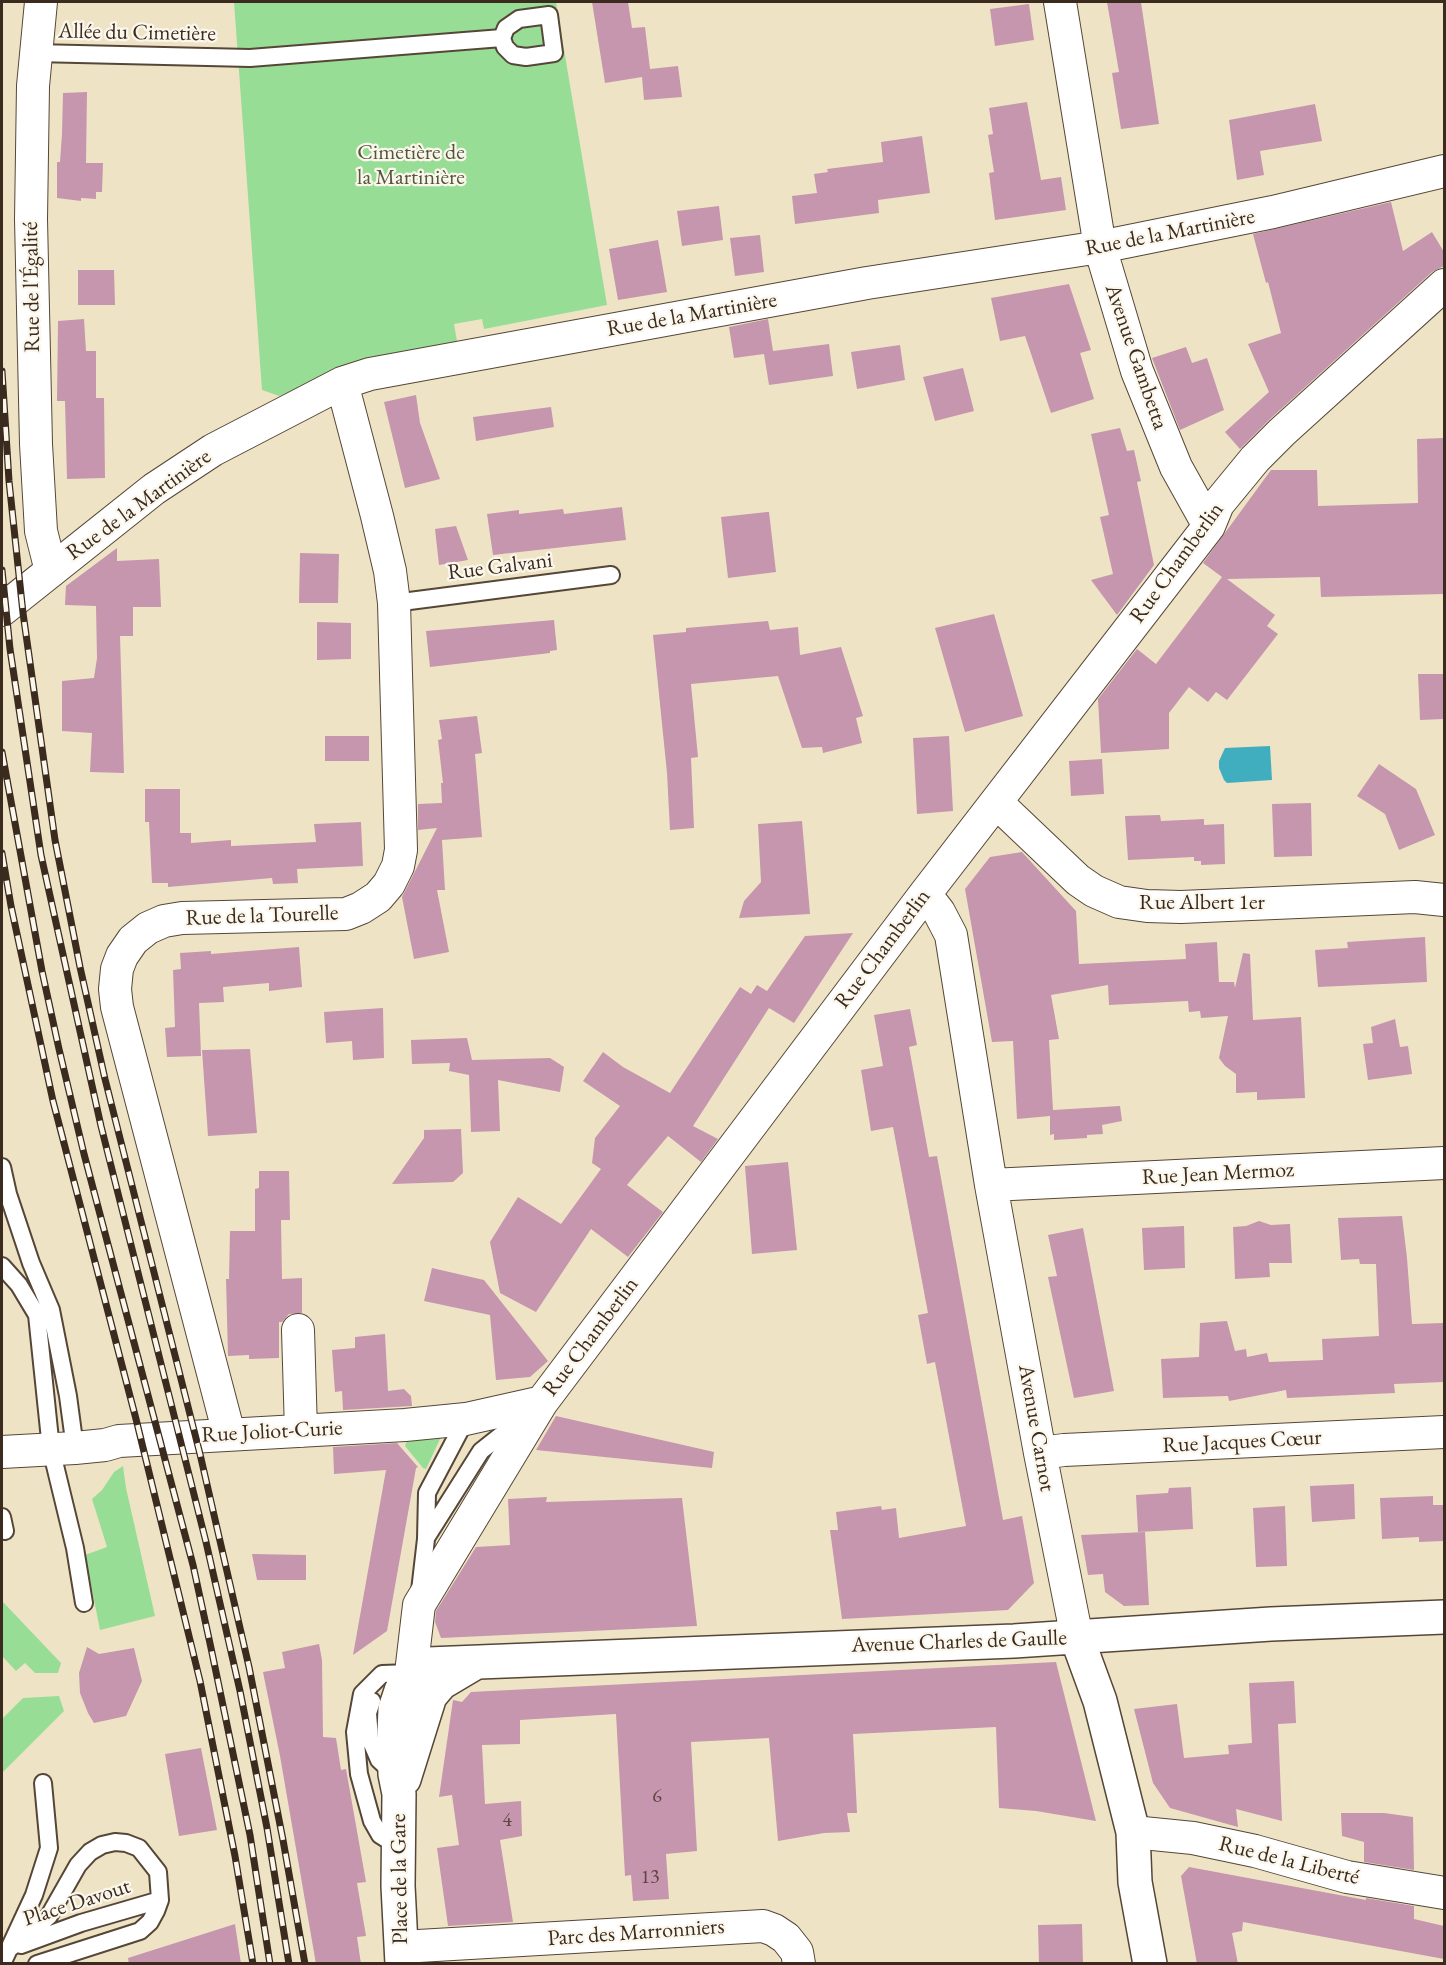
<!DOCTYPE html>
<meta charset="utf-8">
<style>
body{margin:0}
#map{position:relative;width:1446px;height:1965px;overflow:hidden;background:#eee4c5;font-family:"EB Garamond",serif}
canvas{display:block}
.frame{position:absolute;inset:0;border:3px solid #3b2a1e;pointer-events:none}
</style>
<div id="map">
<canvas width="1446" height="1965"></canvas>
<div class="frame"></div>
</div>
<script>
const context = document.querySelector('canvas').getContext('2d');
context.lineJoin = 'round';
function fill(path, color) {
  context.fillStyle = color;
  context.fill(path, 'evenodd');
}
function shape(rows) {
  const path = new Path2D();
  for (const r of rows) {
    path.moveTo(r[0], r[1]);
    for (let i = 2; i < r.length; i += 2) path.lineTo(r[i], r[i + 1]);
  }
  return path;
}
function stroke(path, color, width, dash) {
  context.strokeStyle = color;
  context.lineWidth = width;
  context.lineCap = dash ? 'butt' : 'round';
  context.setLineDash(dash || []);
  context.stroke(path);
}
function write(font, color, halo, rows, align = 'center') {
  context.font = font + ' "EB Garamond",serif';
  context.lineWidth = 4.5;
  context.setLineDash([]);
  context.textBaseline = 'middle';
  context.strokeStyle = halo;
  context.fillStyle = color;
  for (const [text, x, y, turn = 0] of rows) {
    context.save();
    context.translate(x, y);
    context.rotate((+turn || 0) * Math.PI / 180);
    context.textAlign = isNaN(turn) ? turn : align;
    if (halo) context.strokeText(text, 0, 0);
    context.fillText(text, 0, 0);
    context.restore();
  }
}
fill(shape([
 [234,2,556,2,607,305,484,329,482,319,454,324,459,352,352,368,279,396,262,390],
 [408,1436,441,1437,426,1469,423,1468,405,1446],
 [123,1466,126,1488,155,1616,100,1630,85,1555,107,1547,92,1499,102,1490,114,1472],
 [3,1602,61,1663,58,1673,35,1673,25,1663,16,1671,2,1656],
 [59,1696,64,1711,2,1773,2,1719,23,1698]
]), '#98dd96');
fill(shape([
 [1270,746,1272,780,1227,783,1224,780,1219,768,1219,761,1225,748]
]), '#41aebf');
fill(shape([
 [592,2,628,2,632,28,645,27,650,69,678,66,682,97,644,100,642,77,605,83],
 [1107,2,1141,2,1159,124,1121,129,1112,73,1119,72],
 [1029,4,1034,40,995,46,990,9],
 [87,92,86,163,103,163,102,192,96,192,96,199,81,198,81,201,57,198,57,162,60,162,62,134,63,93],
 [1027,102,1041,180,1061,177,1066,210,995,220,989,173,994,172,988,135,993,134,989,108],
 [1315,104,1322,141,1260,151,1264,175,1237,180,1229,120],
 [922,136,930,193,878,200,879,213,795,224,792,196,817,193,814,174,828,172,827,169,883,162,881,142],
 [1391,202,1403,251,1432,232,1444,252,1444,266,1432,272,1270,419,1240,449,1225,432,1269,392,1248,344,1281,333,1268,282,1266,283,1253,234],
 [719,206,723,240,682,246,677,211],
 [760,235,764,272,735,276,730,238],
 [658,240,667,292,618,300,609,249],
 [78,270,114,270,115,305,78,305],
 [1069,284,1091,350,1080,353,1094,399,1051,413,1025,336,1000,341,991,298],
 [84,319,86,351,96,351,96,398,104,398,105,478,67,479,65,401,57,401,58,321],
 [768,319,773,351,829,344,833,376,769,385,764,354,734,358,729,327],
 [900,345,905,380,857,389,851,352],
 [1186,347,1192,363,1207,358,1224,410,1180,430,1152,358],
 [963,368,974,411,935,421,923,377],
 [416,395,420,423,440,479,405,488,384,402],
 [551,407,554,427,476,441,473,417],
 [1120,428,1127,451,1134,450,1141,481,1137,482,1154,565,1117,615,1091,580,1113,574,1100,517,1109,515,1091,434],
 [1444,438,1444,594,1321,597,1320,577,1227,579,1275,615,1267,626,1278,634,1227,700,1216,692,1208,702,1189,687,1169,713,1169,749,1101,753,1098,699,1137,649,1156,664,1222,577,1203,563,1271,470,1317,470,1318,506,1418,503,1417,439],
 [622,507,626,540,493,555,487,514,519,510,519,514,563,509,564,514],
 [767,512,769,512,776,572,728,578,721,517],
 [456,526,468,560,439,565,435,529],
 [117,548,117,561,159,559,161,607,133,607,133,636,120,636,124,773,90,772,92,733,62,731,62,681,94,678,97,658,96,606,65,605,66,586],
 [300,553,339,554,338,603,299,603],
 [994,614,1023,716,965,732,935,628],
 [554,620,557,650,550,651,550,653,430,667,426,631],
 [768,621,770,630,798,627,800,655,841,647,863,716,856,718,862,743,823,753,822,747,802,748,778,676,691,684,698,757,691,758,694,828,670,830,667,773,653,635,686,632,686,628],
 [317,622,351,623,351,659,317,660],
 [1418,674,1444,674,1444,719,1420,720],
 [477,716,482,753,475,754,482,837,442,840,445,890,437,890,449,952,414,959,402,897,437,828,418,830,418,804,442,803,441,783,443,783,438,740,442,739,439,720],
 [325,736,369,736,369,761,325,761],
 [949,736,953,811,917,814,913,738],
 [1102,759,1104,794,1071,796,1069,761],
 [1379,764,1416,789,1435,835,1399,850,1385,814,1357,796],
 [145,789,180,789,180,833,191,833,191,843,231,840,231,846,316,842,314,824,361,822,363,866,297,869,298,883,273,884,272,878,168,887,168,883,152,883,149,822,145,822],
 [1311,803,1312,856,1274,857,1272,804],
 [1160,815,1161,821,1204,819,1204,825,1224,824,1225,864,1201,865,1201,861,1194,861,1194,857,1128,860,1125,816],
 [802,821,810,914,739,918,744,901,761,882,758,824],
 [1022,852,1076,911,1079,964,1186,959,1185,944,1217,942,1219,982,1234,982,1235,988,1243,953,1250,954,1253,1020,1301,1017,1305,1098,1257,1100,1257,1092,1236,1093,1236,1074,1225,1066,1219,1058,1228,1016,1201,1018,1200,1011,1189,1012,1188,1001,1109,1005,1108,985,1051,995,1059,1039,1049,1040,1053,1110,1120,1106,1122,1121,1102,1125,1103,1134,1087,1135,1087,1138,1054,1140,1054,1134,1050,1135,1050,1116,1017,1119,1013,1041,992,1042,965,889,990,857],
 [853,933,794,1023,769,1008,693,1126,718,1139,701,1162,668,1136,627,1185,663,1212,628,1257,591,1229,536,1312,500,1293,490,1242,518,1197,561,1224,601,1169,592,1163,595,1138,620,1106,583,1081,603,1052,623,1067,670,1093,740,987,751,994,757,985,767,991,805,936],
 [1425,937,1427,982,1318,987,1315,950,1348,948,1347,942],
 [299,947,302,987,269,991,269,983,223,987,224,1002,199,1003,201,1056,167,1057,165,1028,175,1027,173,970,181,969,180,953,211,951,211,954],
 [383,1008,384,1058,353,1060,352,1041,326,1043,324,1012],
 [910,1009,917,1045,909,1047,929,1157,937,1156,1003,1520,1022,1516,1034,1583,1008,1610,842,1619,830,1530,838,1530,836,1512,881,1506,882,1510,896,1508,899,1538,966,1526,935,1362,927,1364,918,1315,928,1313,893,1127,871,1131,861,1070,883,1066,874,1015],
 [1395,1019,1400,1047,1408,1046,1412,1074,1368,1080,1363,1044,1373,1043,1371,1027],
 [467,1038,472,1060,550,1058,564,1067,560,1092,498,1080,500,1131,471,1132,469,1075,449,1071,450,1063,412,1064,411,1040],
 [250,1049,257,1133,208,1136,202,1050],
 [461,1129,463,1173,453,1182,392,1184,424,1138,424,1130],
 [788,1162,797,1250,752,1254,745,1166],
 [259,1171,289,1171,290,1220,281,1220,282,1279,302,1278,302,1313,289,1314,282,1322,279,1322,279,1358,249,1359,249,1355,228,1356,226,1279,229,1279,230,1231,255,1231,255,1189,259,1188],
 [1402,1216,1407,1258,1412,1324,1444,1323,1444,1382,1394,1384,1395,1393,1287,1398,1286,1390,1229,1401,1228,1396,1163,1398,1161,1359,1199,1357,1200,1323,1227,1321,1235,1351,1246,1349,1247,1357,1267,1353,1269,1362,1323,1360,1322,1339,1379,1336,1376,1264,1360,1264,1359,1259,1341,1260,1338,1218],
 [1259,1221,1271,1225,1290,1224,1292,1263,1269,1263,1270,1277,1235,1279,1233,1227,1246,1226],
 [1184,1226,1185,1268,1144,1270,1142,1228],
 [1083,1228,1114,1391,1074,1398,1048,1277,1057,1276,1048,1235],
 [432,1268,484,1280,548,1361,530,1377,496,1380,490,1315,424,1301],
 [385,1334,388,1391,404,1389,411,1396,412,1406,343,1410,342,1391,335,1392,332,1350,355,1348,355,1337],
 [556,1416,714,1452,712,1468,536,1450],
 [397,1443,418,1467,416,1468,387,1631,353,1655,386,1470,334,1474,333,1447],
 [1354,1484,1355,1519,1312,1522,1310,1486],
 [1191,1487,1193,1529,1138,1532,1136,1495,1168,1493,1169,1488],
 [1433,1496,1433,1505,1444,1505,1444,1541,1419,1542,1419,1537,1382,1539,1380,1498],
 [547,1497,546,1502,682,1498,697,1626,441,1638,435,1622,436,1611,476,1547,510,1545,508,1499],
 [1285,1506,1287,1566,1256,1567,1253,1508],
 [1145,1532,1149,1605,1124,1606,1105,1592,1103,1574,1088,1575,1081,1535],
 [252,1554,306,1555,306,1580,257,1580],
 [319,1644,322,1660,323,1737,336,1738,341,1770,346,1769,366,1882,357,1883,366,1936,357,1937,361,1964,316,1964,280,1756,263,1672,285,1668,282,1652],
 [87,1647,99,1654,134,1648,142,1681,126,1716,94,1723,88,1713,80,1693,79,1673],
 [1056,1662,1096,1821,1036,1811,999,1808,996,1727,853,1734,857,1813,847,1813,850,1832,824,1833,778,1841,769,1738,691,1742,697,1851,666,1854,669,1899,633,1901,631,1875,625,1876,616,1714,520,1720,520,1744,482,1745,485,1804,521,1801,522,1836,500,1840,513,1922,448,1926,437,1848,459,1845,452,1795,439,1797,453,1700,462,1702,471,1692],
 [1294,1681,1296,1723,1278,1724,1282,1821,1236,1809,1238,1827,1170,1808,1153,1783,1134,1709,1177,1704,1184,1758,1229,1754,1228,1745,1252,1743,1249,1683],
 [201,1748,217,1830,179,1836,165,1754],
 [1341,1813,1384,1813,1413,1817,1414,1870,1364,1862,1364,1842,1342,1836],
 [1189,1867,1366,1900,1366,1898,1414,1906,1414,1919,1444,1926,1444,1959,1243,1922,1242,1931,1232,1933,1238,1964,1197,1964,1181,1876],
 [235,1924,241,1964,129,1964,128,1958],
 [1082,1924,1083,1964,1039,1964,1038,1925]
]), '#c596ad');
const service = shape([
 [549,15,554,53,526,57,513,55,505,47,502,38,506,28,519,19,549,15],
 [35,53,250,58,502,38],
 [394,603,611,575],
 [2,1167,8,1194,31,1263,51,1310,68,1396,75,1448],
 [2,1266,19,1285,37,1315,51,1449,75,1548,84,1603],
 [2,1517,5,1531],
 [426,1538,481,1451,524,1417],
 [420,1591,426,1539,427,1493,466,1419],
 [372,1701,368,1713,370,1739,379,1760,394,1774],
 [399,1847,380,1835,372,1821,359,1774,355,1732,362,1694,382,1674,411,1673],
 [21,1945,81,1923,160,1900],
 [9,1949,49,1916,78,1865,90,1852,102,1845,115,1842,126,1843,139,1848,158,1872,160,1900,156,1911,150,1922,140,1931,37,1964],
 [2,1964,34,1895,49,1848,43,1783]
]);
const minor = shape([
 [41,2,33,86,31,219,36,444,41,531,51,571],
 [1060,2,1100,247,1137,371,1176,467,1209,526],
 [2,610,154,489,213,450,342,383,370,374,867,283,1100,247,1273,212,1444,171],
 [996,802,1078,880,1094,891,1119,902,1147,906,1181,907,1415,897,1444,900],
 [925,894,939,912,951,935,991,1185,1040,1453,1077,1638],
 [991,1185,1444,1163],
 [298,1330,301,1431],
 [229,1434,117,1007,115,989,117,969,122,956,133,940,148,928,164,921,182,918,346,914,361,908,378,897,389,884,398,866,401,850,394,603,390,571,377,516,342,383],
 [2,1452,75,1448,105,1445,119,1441,405,1425,466,1419,542,1402],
 [1040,1453,1064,1450,1444,1432],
 [413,1696,411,1673,419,1605,542,1402,925,894,1209,526,1218,504,1255,459,1282,432,1444,285],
 [1133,1832,1193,1838,1255,1851,1347,1877,1444,1893],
 [401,1947,763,1926,774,1930,786,1938,797,1952,799,1964]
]);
const tertiary = shape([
 [1077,1638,1100,1701,1133,1832,1135,1882,1150,1964],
 [404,1779,430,1696,441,1683,473,1664],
 [402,1964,398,1886,399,1794,395,1774,394,1731,395,1709,401,1691,411,1673,428,1664,1014,1641,1271,1624,1444,1617]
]);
stroke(service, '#564637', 20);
stroke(minor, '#564637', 34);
stroke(tertiary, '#564637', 36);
stroke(service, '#fff', 16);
stroke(minor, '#fff', 32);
stroke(tertiary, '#fff', 33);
const rail = shape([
 [2,371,9,481,23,613,55,840,80,967,105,1079,200,1454,249,1667,283,1840,305,1964],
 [2,570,10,649,41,855,101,1126,206,1542,240,1691,267,1828,289,1964],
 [2,752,42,971,59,1049,84,1154,193,1565,211,1648,250,1835,270,1964],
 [2,853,11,906,53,1101,136,1419,200,1681,235,1856,253,1964]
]);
stroke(rail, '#3b2a1e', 7);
stroke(rail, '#fbf7ec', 4.5, [14]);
write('20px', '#5e4542', null, [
 ["6",657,1797],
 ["4",507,1821],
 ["13",650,1878]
]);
write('22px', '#3b2a1e', '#fbf7ec', [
 ["Allée du Cimetière",137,33,1],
 ["Rue de la Martinière",1170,233,-11],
 ["Rue de l'Égalité",32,287,-91],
 ["Rue de la Martinière",692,315,-10],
 ["Avenue Gambetta",1136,357,71],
 ["Rue de la Martinière",139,505,-36],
 ["Rue Chamberlin",1177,563,-54],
 ["Rue Galvani",500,567,-7],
 ["Rue Albert 1er",1202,903],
 ["Rue de la Tourelle",262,916,-2],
 ["Rue Chamberlin",883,949,-53],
 ["Rue Jean Mermoz",1218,1174,-3],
 ["Rue Chamberlin",591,1337,-53],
 ["Avenue Carnot",1036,1428,80],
 ["Rue Joliot-Curie",272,1432,-3],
 ["Rue Jacques Cœur",1242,1442,-3],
 ["Avenue Charles de Gaulle",959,1642,-2],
 ["Rue de la Liberté",1289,1861,14],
 ["Place de la Gare",400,1879,-91],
 ["Place Davout",77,1903,-18],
 ["Parc des Marronniers",636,1933,-4]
]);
write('22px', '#52573c', '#fbf7ec', [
 ["Cimetière de",411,153],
 ["la Martinière",411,178]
]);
</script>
